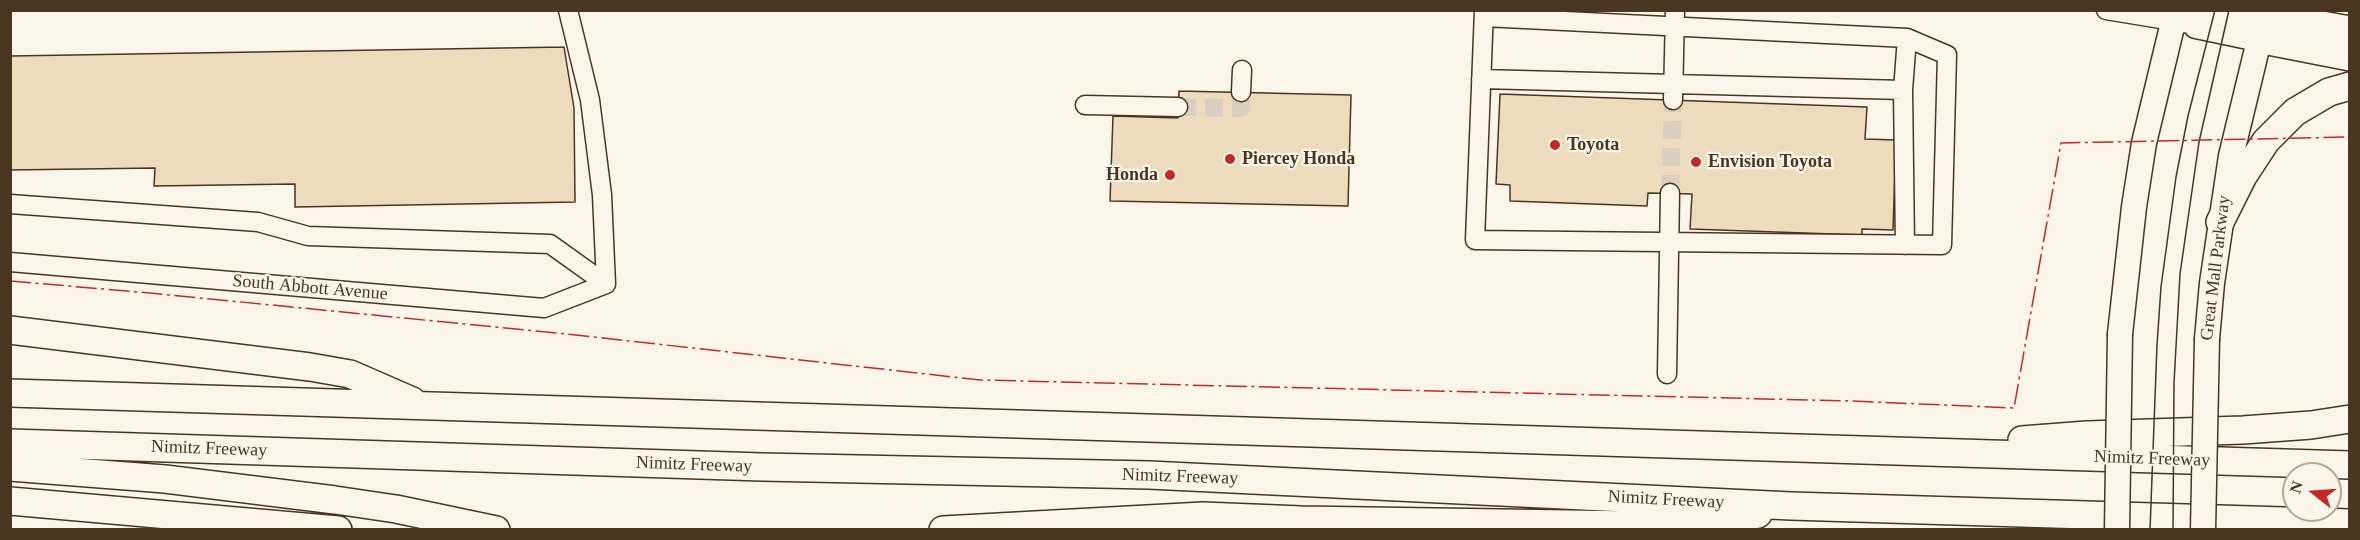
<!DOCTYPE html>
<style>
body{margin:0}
#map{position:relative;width:2360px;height:540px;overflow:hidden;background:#fbf6e9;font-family:Georgia,serif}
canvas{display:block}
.frame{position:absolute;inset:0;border:12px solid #4a3520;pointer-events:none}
.north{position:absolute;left:2282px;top:462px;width:60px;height:60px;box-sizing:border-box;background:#fbf6e9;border:2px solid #b4a999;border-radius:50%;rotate:287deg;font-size:16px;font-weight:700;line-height:24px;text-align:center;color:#4a3520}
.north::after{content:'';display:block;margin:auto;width:21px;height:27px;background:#c62828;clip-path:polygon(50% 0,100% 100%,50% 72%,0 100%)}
</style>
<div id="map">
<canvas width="2360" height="540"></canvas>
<div class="frame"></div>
<div class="north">N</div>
</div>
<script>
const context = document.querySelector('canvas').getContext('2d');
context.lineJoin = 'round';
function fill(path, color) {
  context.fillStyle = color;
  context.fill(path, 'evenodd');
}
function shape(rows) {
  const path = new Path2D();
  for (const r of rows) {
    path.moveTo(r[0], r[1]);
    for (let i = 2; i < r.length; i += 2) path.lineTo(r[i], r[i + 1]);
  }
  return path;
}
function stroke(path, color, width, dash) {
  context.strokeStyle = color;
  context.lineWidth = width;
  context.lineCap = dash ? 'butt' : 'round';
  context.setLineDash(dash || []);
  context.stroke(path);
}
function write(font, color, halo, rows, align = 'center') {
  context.font = font + ' Georgia,serif';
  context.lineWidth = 4.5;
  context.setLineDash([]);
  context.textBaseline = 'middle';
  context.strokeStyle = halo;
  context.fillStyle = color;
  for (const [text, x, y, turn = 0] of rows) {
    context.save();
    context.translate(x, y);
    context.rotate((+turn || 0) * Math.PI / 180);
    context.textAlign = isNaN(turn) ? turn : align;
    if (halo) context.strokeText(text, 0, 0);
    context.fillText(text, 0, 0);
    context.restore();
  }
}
const building = shape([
 [564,47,574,108,575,202,295,207,295,184,154,186,155,168,10,170,10,56,564,47],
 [1179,91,1351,95,1348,206,1110,201,1113,116,1178,118,1179,91],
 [1500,94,1867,107,1865,139,1896,140,1893,230,1862,229,1862,235,1690,229,1692,194,1648,193,1647,206,1510,201,1510,185,1496,184,1500,94]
]);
fill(building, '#ecdcbc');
stroke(building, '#4a3520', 1.5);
stroke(shape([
 [1178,107,1241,108,1241,92],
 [1670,193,1673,100]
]), '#d8cfc1', 18, [18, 9]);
const minor = shape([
 [568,10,590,100,602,195,606,284],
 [2106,10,2173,21],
 [1484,17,1907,38,1947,55,1942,245,1475,240,1484,10],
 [1481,79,1903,90,1905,245],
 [1903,90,1907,38],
 [1241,92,1242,70],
 [1673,100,1675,10],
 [1085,105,1178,107],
 [10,204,258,222,308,236,550,244,606,284],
 [10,262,544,308,606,284],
 [1667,374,1670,193]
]);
const major = shape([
 [2173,21,2266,15],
 [2196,26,2258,39],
 [2120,334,2134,207,2144,143,2176,10],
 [2207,339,2212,283,2231,156,2264,20]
]);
const highway = shape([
 [2266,15,2350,30],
 [2258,39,2350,57],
 [2220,222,2243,176,2266,141,2295,112,2329,92,2350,86],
 [10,330,310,367,350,374,412,401],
 [10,393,2350,465],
 [2022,440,2087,435,2243,430,2311,425,2350,419],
 [10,443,762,467,1149,475,1791,506,2350,523],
 [10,467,165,479,335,500,396,509,496,530],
 [10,501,338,530],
 [943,530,1203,516,1301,520,1703,526,1758,514]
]);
stroke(minor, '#4a3520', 21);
stroke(major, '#4a3520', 27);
stroke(highway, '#4a3520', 30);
stroke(minor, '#fbf6e9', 18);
stroke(major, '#fbf6e9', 24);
stroke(highway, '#fbf6e9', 27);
stroke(shape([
 [2150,530,2157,345,2161,287,2176,177,2188,116,2215,10],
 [2173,530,2174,383,2180,274,2199,142,2229,10]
]), '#4a3520', 1.5);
const majorBridge = shape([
 [2117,530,2120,334],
 [2203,530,2207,339]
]);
stroke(majorBridge, '#4a3520', 27, []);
stroke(majorBridge, '#fbf6e9', 24);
stroke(shape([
 [10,281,150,293,576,335,980,380,1851,401,2014,408,2061,143,2350,137]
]), '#c62828', 1.5, [21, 4.5, 3, 4.5]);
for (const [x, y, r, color] of [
 [1555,145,6,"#c62828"],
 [1230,159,6,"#c62828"],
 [1696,162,6,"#c62828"],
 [1170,175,6,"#c62828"]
]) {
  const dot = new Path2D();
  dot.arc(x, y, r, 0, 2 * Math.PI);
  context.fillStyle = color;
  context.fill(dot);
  stroke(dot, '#fbf6e9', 2);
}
write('bold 18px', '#4a3520', '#fbf6e9', [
 ["Toyota",1567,145],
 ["Piercey Honda",1242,159],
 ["Envision Toyota",1708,162],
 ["Honda",1158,175,"right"]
], 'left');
write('18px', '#4a3520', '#fbf6e9', [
 ["Great Mall Parkway",2216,268,-83],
 ["South Abbott Avenue",310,288,5],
 ["Nimitz Freeway",209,449,2],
 ["Nimitz Freeway",2152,459,2],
 ["Nimitz Freeway",694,465,2],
 ["Nimitz Freeway",1180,477,2],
 ["Nimitz Freeway",1666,500,3]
]);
</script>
